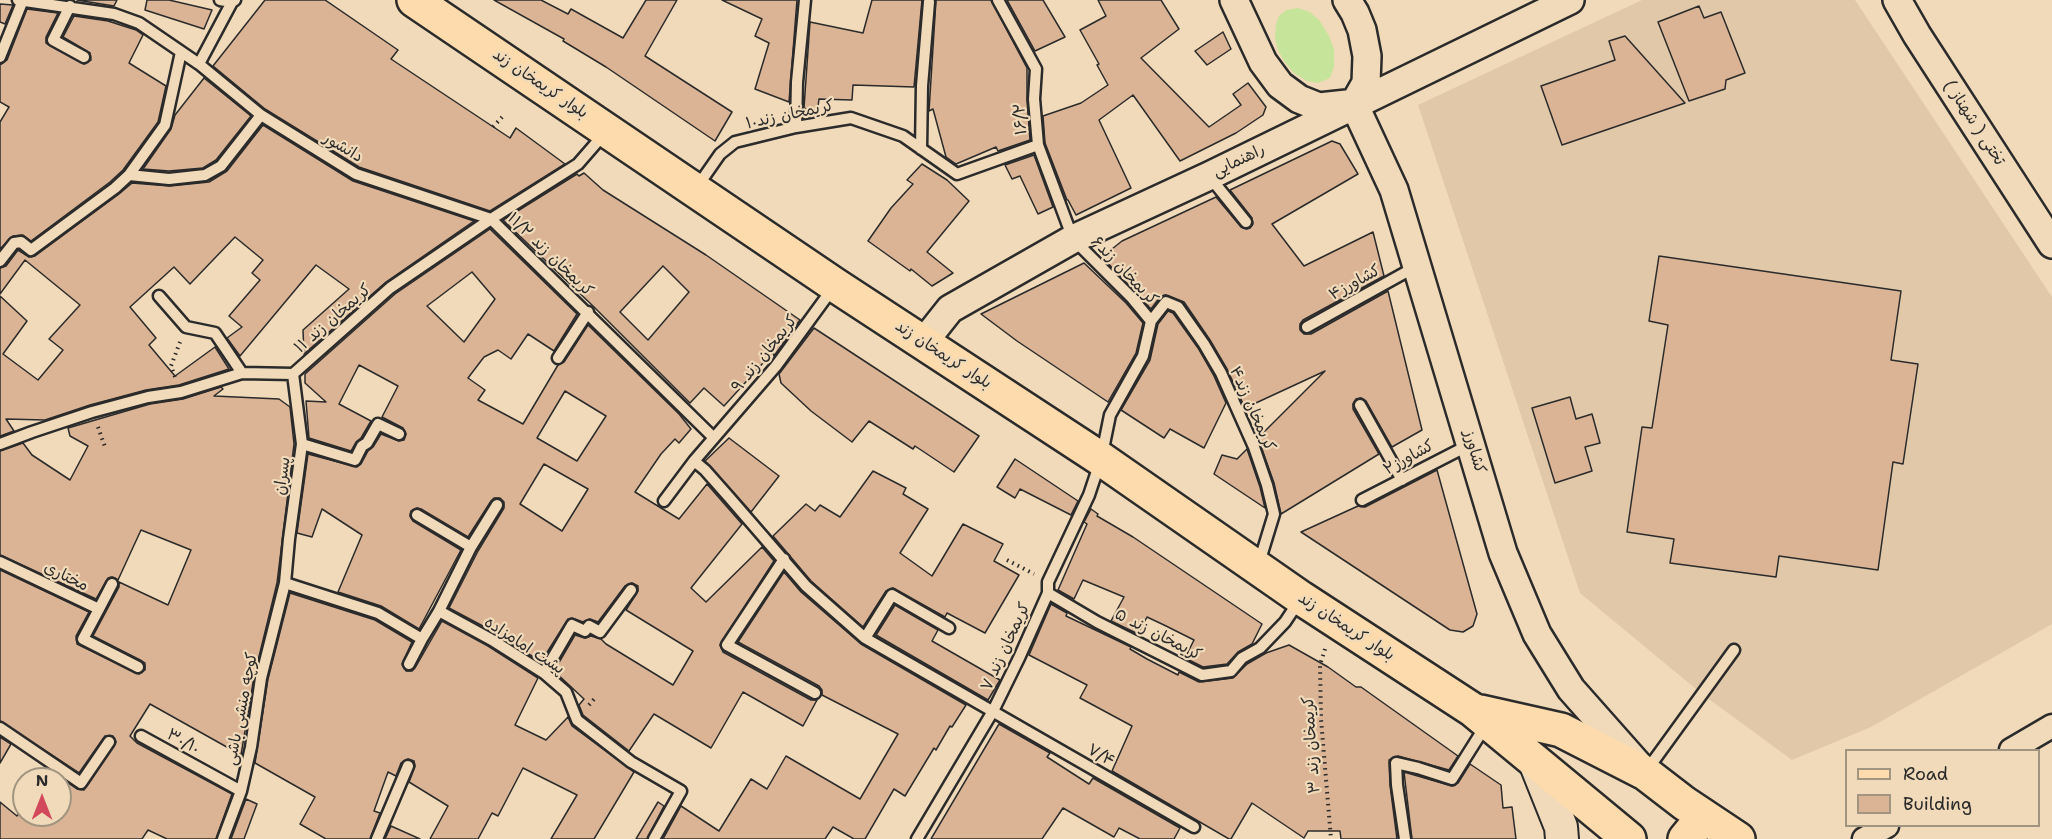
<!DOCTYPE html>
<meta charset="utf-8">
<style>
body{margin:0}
#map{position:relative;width:2052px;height:839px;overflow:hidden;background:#f0dab9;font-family:"Shantell Sans",sans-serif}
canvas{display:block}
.legend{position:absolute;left:1845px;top:749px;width:195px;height:78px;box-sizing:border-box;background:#f0dab9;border:2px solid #a19480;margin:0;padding:8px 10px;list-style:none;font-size:18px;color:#2b2b2b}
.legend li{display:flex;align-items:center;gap:12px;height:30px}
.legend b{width:30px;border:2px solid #a19480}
.north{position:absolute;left:12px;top:767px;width:60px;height:60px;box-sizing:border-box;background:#f0dab9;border:2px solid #a19480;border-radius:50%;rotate:0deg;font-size:16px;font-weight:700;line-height:24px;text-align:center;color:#2b2b2b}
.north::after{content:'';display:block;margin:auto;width:21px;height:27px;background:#d1495b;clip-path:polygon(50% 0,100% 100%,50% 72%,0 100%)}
</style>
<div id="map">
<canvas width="2052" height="839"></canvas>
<ul class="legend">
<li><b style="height:8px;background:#fedbac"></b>Road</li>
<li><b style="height:16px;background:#dab494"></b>Building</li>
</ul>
<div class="north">N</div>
</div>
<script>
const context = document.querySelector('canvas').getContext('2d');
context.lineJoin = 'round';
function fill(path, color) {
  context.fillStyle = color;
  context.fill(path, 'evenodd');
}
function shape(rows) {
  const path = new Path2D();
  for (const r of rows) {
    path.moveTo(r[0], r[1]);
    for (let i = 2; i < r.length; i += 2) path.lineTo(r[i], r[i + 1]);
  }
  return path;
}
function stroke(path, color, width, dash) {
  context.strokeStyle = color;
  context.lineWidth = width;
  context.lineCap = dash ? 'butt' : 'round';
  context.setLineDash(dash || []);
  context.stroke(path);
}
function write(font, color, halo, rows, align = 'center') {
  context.font = font + ' "Shantell Sans","Playpen Sans Arabic",sans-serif';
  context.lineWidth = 4.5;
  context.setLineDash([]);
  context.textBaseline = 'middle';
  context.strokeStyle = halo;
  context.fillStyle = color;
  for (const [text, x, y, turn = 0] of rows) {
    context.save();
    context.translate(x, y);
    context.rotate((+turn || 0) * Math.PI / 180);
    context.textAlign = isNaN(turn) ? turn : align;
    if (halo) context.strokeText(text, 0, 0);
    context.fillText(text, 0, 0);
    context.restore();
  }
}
fill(shape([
 [1642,0,1855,0,2052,297,2052,624,1871,727,1792,760,1702,694,1580,593,1418,105]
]), '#e1c8a9');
fill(shape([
 [1298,8,1310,12,1320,21,1329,36,1334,49,1334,67,1330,78,1318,83,1307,81,1294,73,1284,61,1278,50,1275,38,1276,24,1279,16,1286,10]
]), '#c7e49b');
const building = shape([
 [77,0,117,0,114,6,77,0],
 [147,0,169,0,212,10,204,29,145,10,147,0],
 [265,0,325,0,398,50,391,59,510,138,516,128,565,164,490,211,359,167,265,109,213,66,265,0],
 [494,0,541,0,568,14,571,9,623,38,646,0,677,0,645,56,732,112,715,141,606,67,563,41,564,39,494,0],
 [722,0,797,0,789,102,755,89,769,43,755,36,762,19,722,0],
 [872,0,922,0,914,87,853,85,852,100,819,99,817,114,804,108,810,22,863,33,872,0],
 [936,0,991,0,1027,68,1027,100,1030,140,998,151,996,147,956,164,946,157,933,109,929,111,936,0],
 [1007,0,1043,0,1065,37,1035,51,1007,0],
 [1098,0,1161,0,1179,29,1141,58,1209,127,1241,105,1233,94,1248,83,1266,107,1263,115,1236,133,1180,161,1133,95,1099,120,1131,188,1076,215,1068,200,1067,200,1045,143,1043,116,1081,103,1108,85,1097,65,1099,64,1080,30,1106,16,1098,0],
 [0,4,13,5,5,24,0,22,0,4],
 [1699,6,1704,18,1721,12,1745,73,1726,80,1725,89,1689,101,1658,22,1699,6],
 [27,9,58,13,46,37,46,43,84,64,91,60,90,53,63,37,74,16,108,21,136,30,143,35,129,63,166,86,158,122,123,170,110,182,31,241,23,235,13,236,0,249,0,122,9,107,0,102,0,65,7,60,27,9],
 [1223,32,1231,49,1207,65,1195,51,1223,32],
 [1625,36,1685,103,1562,145,1541,86,1615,60,1609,41,1625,36],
 [204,78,251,116,216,160,203,168,169,171,143,169,171,129,175,115,204,78],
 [263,125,353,181,474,221,386,282,304,354,303,330,349,289,316,265,240,356,227,338,242,327,229,316,260,280,252,273,263,260,235,237,190,284,174,267,130,307,156,338,149,345,175,376,215,347,229,369,179,385,146,390,90,405,45,420,6,419,14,431,0,436,0,296,27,321,3,354,38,380,63,350,49,339,80,305,25,260,0,294,0,268,6,266,18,250,29,257,35,256,119,194,132,183,170,186,209,182,227,171,263,125],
 [1332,141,1340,144,1358,174,1272,224,1304,266,1373,232,1384,276,1303,320,1300,324,1300,330,1304,334,1311,334,1388,291,1422,430,1392,447,1366,401,1361,398,1356,399,1353,404,1353,409,1379,454,1281,514,1274,483,1258,438,1325,371,1245,408,1227,369,1210,340,1184,302,1165,295,1160,297,1151,309,1102,257,1122,241,1216,197,1241,227,1247,229,1250,228,1253,224,1252,218,1230,190,1332,141],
 [1034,155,1053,207,1038,214,1020,176,1012,179,1005,165,1034,155],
 [922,164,947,180,969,201,927,252,953,273,932,286,911,269,910,271,868,241,891,208,913,184,907,180,922,164],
 [584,173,603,190,706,255,800,320,774,356,773,352,724,406,704,388,690,403,593,306,503,220,577,174,579,176,584,173],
 [663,266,689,292,648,340,620,312,663,266],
 [490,229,577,314,554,351,528,334,511,359,498,350,484,357,468,378,485,390,478,400,523,424,558,365,564,362,588,325,679,414,691,429,679,443,675,439,661,454,635,492,679,519,707,484,742,524,691,588,706,602,762,547,774,561,720,645,723,652,811,700,817,700,803,726,743,692,711,748,654,714,629,751,583,715,579,705,584,699,554,671,575,635,585,638,591,636,601,639,606,644,673,685,693,651,626,610,638,591,638,586,632,583,625,586,598,622,590,619,583,622,572,618,568,619,541,662,496,633,449,608,478,551,504,508,504,502,500,498,494,498,491,501,468,537,421,509,417,508,411,511,410,516,413,521,461,550,419,629,381,606,338,592,362,535,322,509,312,537,297,533,308,454,357,467,361,464,368,451,373,447,381,434,399,441,404,440,406,434,403,428,382,417,398,386,359,365,339,404,371,421,361,438,356,442,351,451,309,438,306,401,326,402,305,383,305,374,395,294,490,229],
 [472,272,495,299,464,342,427,306,472,272],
 [565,391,606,416,577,461,537,438,565,391],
 [544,464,588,489,562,531,520,504,544,464],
 [1659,256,1901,291,1891,360,1918,364,1903,464,1893,462,1878,570,1779,556,1776,577,1670,563,1674,539,1627,532,1642,427,1652,428,1668,325,1649,321,1659,256],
 [1084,263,1126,303,1143,323,1136,353,1108,402,1017,341,981,314,1084,263],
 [1168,311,1173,313,1198,348,1214,376,1226,403,1204,448,1170,429,1164,438,1121,410,1150,360,1158,324,1168,311],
 [814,328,979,436,954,472,915,446,913,449,869,421,852,442,811,411,781,383,779,374,814,328],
 [221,387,223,389,214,396,279,399,290,407,294,444,277,583,254,677,241,755,150,704,130,736,137,743,232,794,216,839,167,839,148,830,142,839,0,839,0,802,17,816,24,806,24,815,60,815,60,779,43,779,49,770,77,789,84,790,116,742,113,736,105,736,79,773,0,721,0,570,89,612,76,636,77,644,139,674,145,670,145,663,142,661,93,636,119,587,119,582,168,605,191,550,141,530,118,580,112,577,108,578,96,599,0,555,0,451,23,443,32,455,70,480,88,446,70,436,68,428,150,404,183,399,221,387],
 [1570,397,1576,419,1592,414,1600,443,1585,447,1592,471,1555,483,1532,408,1570,397],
 [729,438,779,476,751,512,705,461,729,438],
 [1247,449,1260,487,1265,508,1214,474,1222,455,1237,459,1247,449],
 [1015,459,1078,501,1071,515,1020,489,1015,498,997,487,1015,459],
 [1437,470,1477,614,1473,626,1463,632,1450,630,1301,532,1358,506,1365,507,1437,470],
 [873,471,906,488,903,494,928,509,900,553,932,576,963,524,1003,544,994,561,1019,575,985,633,947,613,945,617,893,588,886,591,863,627,811,581,773,536,806,504,815,511,820,505,840,517,873,471],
 [1091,509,1098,514,1097,516,1133,537,1262,624,1252,644,1238,652,1227,664,1203,667,1185,658,1194,640,1164,625,1147,617,1138,634,1111,621,1124,597,1083,580,1074,599,1058,590,1087,524,1084,522,1091,509],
 [784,572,801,592,861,644,966,705,952,727,950,726,936,750,934,748,905,796,894,789,865,839,854,839,833,827,825,839,663,839,681,806,719,831,751,779,767,789,786,756,860,799,898,734,822,695,822,690,819,686,738,642,784,572],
 [290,593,375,620,412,642,402,664,406,671,412,671,415,668,442,621,488,646,538,678,515,725,546,740,568,717,572,726,634,772,594,839,551,839,577,795,523,768,498,816,492,813,478,839,430,839,448,806,409,782,415,766,414,761,408,759,401,763,396,776,388,772,374,811,380,813,370,839,326,839,300,824,315,797,255,763,268,679,290,593],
 [1051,604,1067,613,1066,616,1131,647,1130,649,1147,659,1178,675,1179,672,1199,682,1233,678,1247,664,1266,653,1289,645,1328,667,1356,687,1361,687,1458,756,1449,770,1398,756,1389,760,1390,785,1397,839,1341,839,1340,831,1308,831,1304,838,1252,803,1231,839,1229,839,1112,771,1132,726,1080,698,1087,685,1029,655,1051,604],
 [895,605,938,630,932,641,1000,680,988,700,876,635,895,605],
 [999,724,1050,753,1047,757,1089,784,1093,778,1180,828,1174,839,1140,839,1119,828,1114,837,1063,808,1042,839,931,839,999,724],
 [0,737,11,744,0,763,0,737],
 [1470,764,1501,785,1503,808,1512,807,1516,839,1412,839,1404,772,1452,786,1458,783,1470,764],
 [246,799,257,804,244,839,231,839,246,799],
 [658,802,664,806,647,839,636,839,658,802],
 [391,826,420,839,385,839,391,826]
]);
fill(building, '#dab494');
stroke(building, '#2b2b2b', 1.5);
const service = shape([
 [18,0,114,14,139,23,199,64,261,115,356,174,491,219,714,438],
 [220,0,232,2],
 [70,6,53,40,84,57],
 [0,57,23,0],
 [199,64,232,2,235,0],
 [796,127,797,82,805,0],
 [921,149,922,86,929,2],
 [129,175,169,179,205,175,221,166,261,115],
 [1209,176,1246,222],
 [697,187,720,154,735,142,796,127,851,118,903,136,957,174,1038,145],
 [0,261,14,243,21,242,31,250,115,188,129,175,165,125,181,52],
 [833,288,776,366,694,461,705,470,728,496,806,586,865,638,1194,827],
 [159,296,186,327,215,333,242,373],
 [1151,321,1166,302,1178,307,1204,344,1221,373,1254,447,1267,485,1274,514,1259,563],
 [1307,327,1417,266],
 [558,358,588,312],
 [1360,405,1402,480],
 [0,444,32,432,92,412,148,397,181,392,242,373,293,374,390,288,491,219,578,164,604,134],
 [302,444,355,460,362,446,367,443,378,424,399,434],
 [1362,500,1469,445],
 [664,501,694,461],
 [417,515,471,547],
 [784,559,727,645,815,693],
 [0,562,99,609,83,639,138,667],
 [285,583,378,613,422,639,439,611,492,640,544,673,566,692,577,720,631,762,681,791,654,839],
 [1048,593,1097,622,1202,675,1231,671,1242,658,1260,648,1285,622,1299,601],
 [99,609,112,584],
 [439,611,471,547,497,505],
 [865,638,892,595,949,628],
 [409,664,422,639],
 [544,673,572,625,585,631,589,626,600,632,631,590],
 [0,728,81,783,109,742],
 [141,736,241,791],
 [1647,770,1734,650],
 [223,839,241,791,251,747,261,678,285,583,289,539,302,444,293,374],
 [377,839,408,766],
 [917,839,993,711,1019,658,1048,593,1048,582,1089,495,1101,459,1110,415,1143,356,1151,321,1132,298,1073,239,1038,145,1034,99,1036,69,998,0],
 [1405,839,1397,785,1396,763,1418,768,1452,779,1486,725]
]);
const minor = shape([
 [2011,750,2052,726],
 [1864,839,1887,826]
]);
const tertiary = shape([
 [1234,0,1263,62,1280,85,1299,99,1319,107,1347,104],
 [1347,0,1355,13,1362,30,1367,56,1366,83,1354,104],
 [1897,0,1917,35,2052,244],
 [1354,104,1394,190,1503,553,1537,634,1571,689,1641,768],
 [923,343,950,309,1073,239,1209,176,1570,0]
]);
const secondary = shape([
 [1535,762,1561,827,1562,839]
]);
const primary = shape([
 [414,0,835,285,1101,459,1301,598,1473,710,1629,839],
 [1481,712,1561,730,1645,773,1684,803,1738,839],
 [1685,839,1703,817]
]);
stroke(service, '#2b2b2b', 15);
stroke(minor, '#2b2b2b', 27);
stroke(tertiary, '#2b2b2b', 32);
stroke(secondary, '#2b2b2b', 36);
stroke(primary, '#2b2b2b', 38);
stroke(shape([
 [493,127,504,115],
 [175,377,171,366,180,342],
 [98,427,105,447],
 [1007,560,1034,574],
 [1325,649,1320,665,1321,719,1331,839],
 [589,705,595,698]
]), '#2b2b2b', 4, [1.5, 4.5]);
stroke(service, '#f0dab9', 10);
stroke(minor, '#f0dab9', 22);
stroke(tertiary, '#f0dab9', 27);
stroke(secondary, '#f0dab9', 32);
stroke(primary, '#fedbac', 33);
write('16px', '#2b2b2b', '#f0dab9', [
 ["بلوار کریمخان زند",540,84,34],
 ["کریمخان زند۱۰",790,115,-12],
 ["۱۶/۲",1021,119,-94],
 ["تختی ( شهناز )",1974,123,57],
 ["دانشور",343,148,31],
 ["راهنمایی",1239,161,-26],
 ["کریمخان زند ۱۱/۲",550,255,44],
 ["کریمخان زند۶",1124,271,46],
 ["کشاورز۴",1355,283,-29],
 ["کریمخان زند ۱۱",333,319,-41],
 ["کریمخان زند ۹",765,354,-51],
 ["بلوار کریمخان زند",943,355,33],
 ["کریمخان زند۴",1252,409,66],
 ["کشاورز",1474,452,74],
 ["کشاورز۲",1409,458,-29],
 ["پسران",283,476,-82],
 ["مختاری",66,577,26],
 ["بلوار کریمخان زند",1346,627,33],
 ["کریمخان زند ۵",1158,635,27],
 ["پشت امامزاده",524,646,33],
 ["کریمخان زند ۷",1006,647,-65],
 ["کوچه منشی باشی",242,709,-79],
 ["۳۰/۱۰",183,742,29],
 ["کریمخان زند ۳",1312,745,-94],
 ["۷/۴",1101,756,30]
]);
</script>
